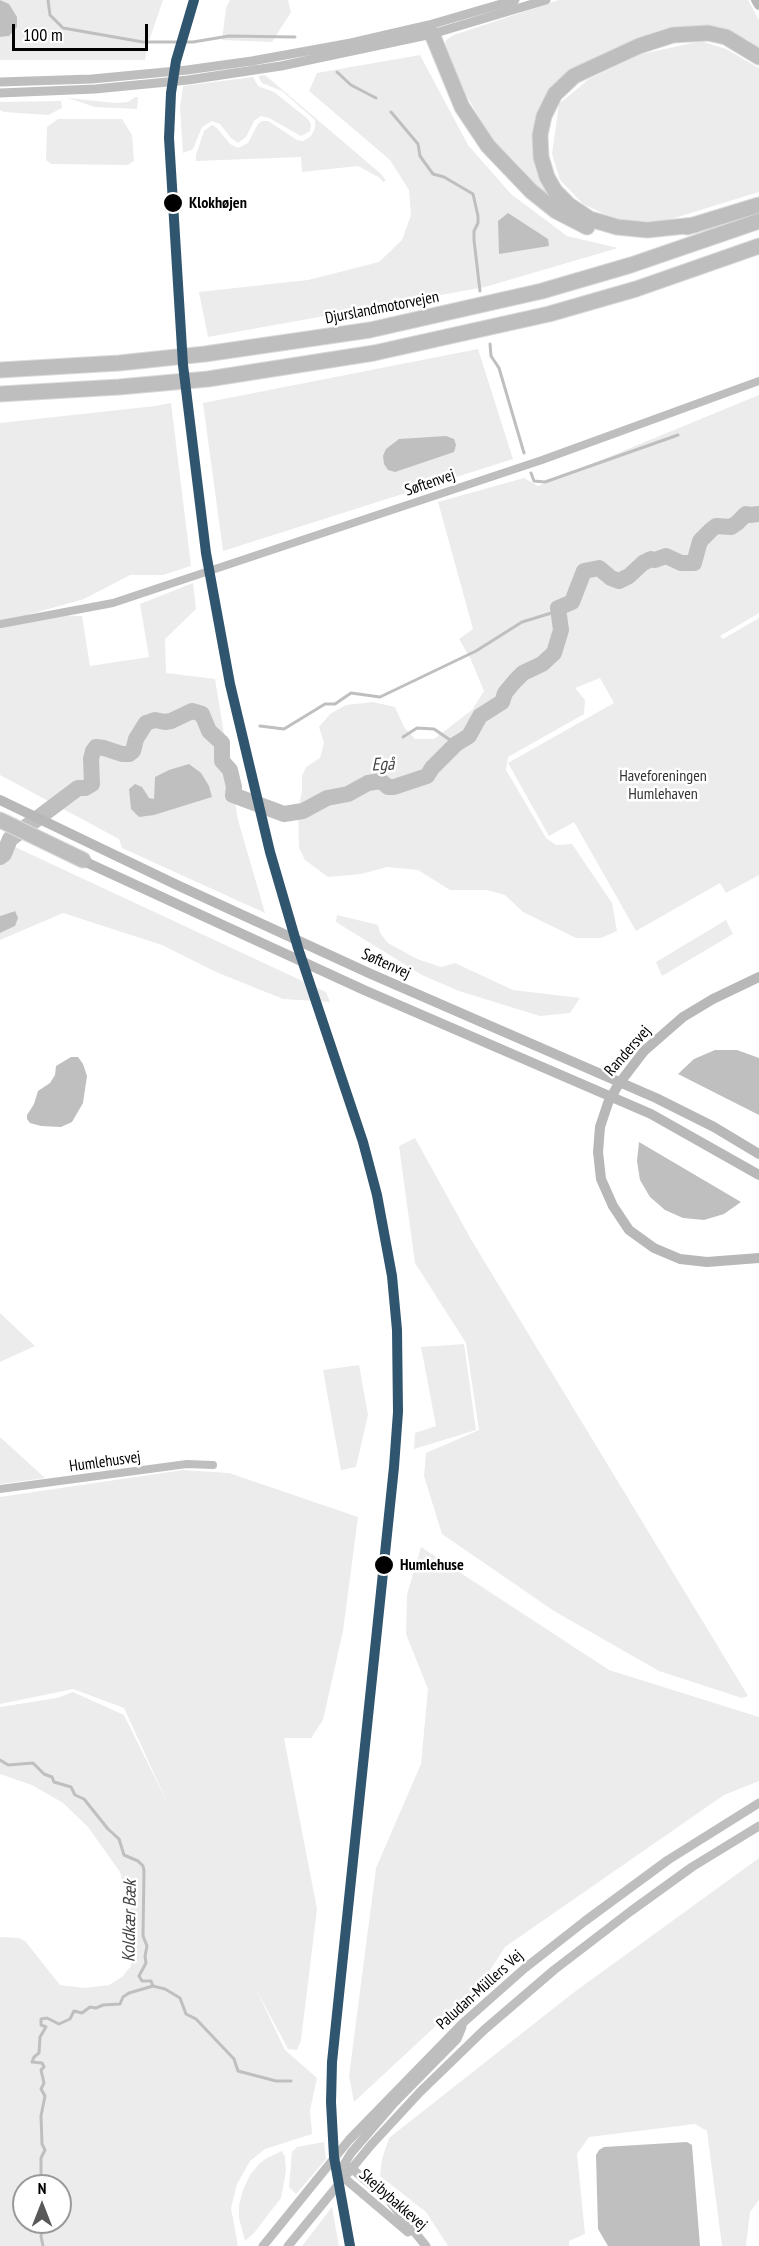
<!DOCTYPE html>
<meta charset="utf-8">
<style>
body{margin:0}
#map{position:relative;width:759px;height:2246px;overflow:hidden;background:#fff;font-family:"PT Sans Narrow",sans-serif}
canvas{display:block}
.north{position:absolute;left:12px;top:2174px;width:60px;height:60px;box-sizing:border-box;background:#fff;border:2px solid #999;border-radius:50%;rotate:0deg;font-size:16px;font-weight:700;line-height:24px;text-align:center;color:#000}
.north::after{content:'';display:block;margin:auto;width:21px;height:27px;background:#595959;clip-path:polygon(50% 0,100% 100%,50% 72%,0 100%)}
.scale{position:absolute;left:12px;top:24px;width:136px;height:27px;box-sizing:border-box;border:3px solid #000;border-top:0;padding-left:8px;font-size:18px;line-height:21px;white-space:nowrap;color:#000;-webkit-text-stroke:4px #fff;paint-order:stroke}
</style>
<div id="map">
<canvas width="759" height="2246"></canvas>
<div class="north">N</div>
<div class="scale">100 m</div>
</div>
<script>
const context = document.querySelector('canvas').getContext('2d');
context.lineJoin = 'round';
function fill(path, color) {
  context.fillStyle = color;
  context.fill(path, 'evenodd');
}
function shape(rows) {
  const path = new Path2D();
  for (const r of rows) {
    path.moveTo(r[0], r[1]);
    for (let i = 2; i < r.length; i += 2) path.lineTo(r[i], r[i + 1]);
  }
  return path;
}
function stroke(path, color, width, dash) {
  context.strokeStyle = color;
  context.lineWidth = width;
  context.lineCap = dash ? 'butt' : 'round';
  context.setLineDash(dash || []);
  context.stroke(path);
}
function write(font, color, halo, rows, align = 'center') {
  context.font = font + ' "PT Sans Narrow",sans-serif';
  context.lineWidth = 5;
  context.setLineDash([]);
  context.textBaseline = 'middle';
  context.strokeStyle = halo;
  context.fillStyle = color;
  for (const [text, x, y, turn = 0] of rows) {
    context.save();
    context.translate(x, y);
    context.rotate((+turn || 0) * Math.PI / 180);
    context.textAlign = isNaN(turn) ? turn : align;
    if (halo) context.strokeText(text, 0, 0);
    context.fillText(text, 0, 0);
    context.restore();
  }
}
fill(shape([
 [0,0,163,0,148,44,145,60,0,60,0,37,9,36,9,4],
 [230,0,288,0,291,12,272,42,222,40,226,8],
 [559,0,748,0,759,20,759,50,748,40,703,27,580,66,538,120,560,205,522,175,498,149,459,83,445,47,446,40,454,35],
 [701,41,726,49,759,68,759,192,665,221,619,221,583,204,560,180,552,154,559,104,589,79,642,54],
 [420,55,468,145,511,194,567,236,618,248,485,287,208,337,199,292,308,280,379,262,402,240,411,215,409,190,390,160,309,91,317,73],
 [265,75,381,174,386,180,383,182,380,178,358,166,302,172,301,157,196,161,196,155,204,131,212,125,217,128,230,144,238,148,248,143,258,124,262,121,268,121,297,140,303,141,311,136,315,128,315,120,282,91,262,83,258,76],
 [253,77,258,86,274,92,308,119,311,124,310,131,301,136,269,118,261,116,254,121,246,137,238,143,231,138,220,124,212,121,202,127,193,149,183,153,180,108,183,86],
 [135,97,138,97,137,109,95,107,68,98,116,103,128,102],
 [61,101,62,108,48,115,4,112,0,110,0,102],
 [58,119,122,119,132,135,134,161,128,165,51,164,46,160,47,127],
 [478,349,513,459,223,551,203,403],
 [759,395,759,613,720,636,723,639,759,618,759,875,726,893,720,883,636,931,574,822,549,836,508,763,614,703,600,678,575,688,585,700,584,714,508,757,506,770,546,838,556,845,572,844,612,903,617,931,601,938,576,938,523,912,505,895,487,890,450,890,418,870,387,867,361,874,328,877,305,860,299,848,298,808,302,792,302,776,306,767,320,758,324,743,319,727,330,714,346,705,373,702,395,707,404,727,415,739,434,739,472,710,484,691,471,660,459,639,473,629,438,502,524,478,538,486],
 [171,403,191,566,163,575,130,575,84,599,27,615,82,616,90,666,149,657,140,604,193,583,196,609,165,639,166,673,215,679,238,820,265,913,122,848,119,839,0,775,0,423,155,406],
 [0,840,326,992,330,1002,283,999,216,972,162,945,63,913,0,940,0,933,15,926,14,911,0,916],
 [337,915,378,925,380,933,388,943,417,959,441,967,455,963,513,990,580,998,570,1013,540,1016,459,991,422,975,336,922],
 [726,920,733,934,662,976,656,962],
 [415,1138,472,1241,748,1696,742,1698,659,1671,554,1611,442,1534,424,1476,426,1453,479,1430,466,1343,415,1263,399,1146],
 [0,1313,35,1346,0,1362],
 [464,1344,476,1430,414,1449,415,1433,436,1426,421,1347],
 [359,1365,368,1415,356,1467,341,1470,323,1370],
 [0,1437,45,1478,0,1484],
 [183,1470,229,1473,358,1517,343,1631,323,1720,311,1738,284,1738,317,1909,301,2040,297,2050,288,2049,256,1989,285,2050,317,2078,310,2110,312,2134,265,2149,250,2161,237,2184,231,2208,238,2246,0,2246,0,1937,19,1938,25,1941,60,1985,85,1988,109,1985,122,1977,131,1966,135,1937,131,1911,120,1872,88,1827,63,1803,32,1785,0,1774,0,1707,57,1698,73,1692,124,1715,168,1804,124,1708,73,1689,0,1704,0,1497],
 [24,2186,60,2186,60,2222,24,2222],
 [421,1547,609,1670,759,1717,759,1781,724,1795,505,1947,482,1983,354,2102,349,2076,376,1868,421,1764,428,1689,406,1634,407,1595],
 [759,1858,759,2200,750,2212,746,2246,722,2246,707,2131,695,2124,589,2137,577,2154,585,2234,569,2241,569,2246,448,2246,426,2212,380,2176,382,2159,389,2138,573,1993],
 [324,2142,326,2159,296,2194,289,2187,292,2152,297,2147],
 [282,2151,285,2157,286,2171,281,2198,254,2233,245,2241,239,2218,239,2205,243,2190,250,2175,259,2164,267,2158],
 [332,2207,339,2246,302,2246]
]), '#ececec');
fill(shape([
 [0,0,9,4,17,17,17,27,9,36,0,37],
 [508,213,548,239,549,246,499,254,498,221],
 [446,436,454,439,456,445,454,452,395,472,388,470,384,464,383,456,386,449,399,439],
 [189,764,201,773,209,786,212,797,154,815,139,817,131,809,129,789,135,784,142,787,149,798,154,799,155,777,169,770],
 [15,911,18,918,15,926,0,933,0,916],
 [715,1050,737,1050,759,1058,759,1115,678,1074,694,1059],
 [71,1057,78,1057,83,1064,87,1076,83,1103,72,1122,61,1127,41,1126,30,1123,27,1119,27,1115,34,1104,38,1091,50,1083,55,1075,56,1066],
 [639,1142,741,1202,724,1214,704,1220,683,1218,665,1210,650,1197,640,1180,637,1161],
 [687,2142,692,2145,700,2246,608,2246,598,2229,596,2155,599,2150,604,2147]
]), '#bfbfbf');
stroke(shape([
 [48,0,50,15,63,28,143,42,193,42,229,36,295,37],
 [337,72,351,85,376,98],
 [391,112,418,144,420,156,433,174,444,177,473,194,478,216,478,223,474,231,474,240,480,291],
 [490,344,491,356,499,368,524,453],
 [531,473,534,481,545,482,678,435],
 [260,726,284,729,325,704,335,704,351,693,380,697,476,651,522,622,558,611],
 [403,737,417,728,434,729,456,744],
 [0,1760,8,1765,33,1763,44,1774,52,1777,54,1782,71,1787,75,1795,84,1799,108,1829,119,1839,124,1855,138,1861,143,1866,144,1871,143,1936,147,1946,145,1956,146,1963,139,1976,142,1981,151,1981,153,1986,129,1993,123,1997,120,2004,103,2005,96,2008,90,2007,82,2013,74,2011,70,2019,59,2024,47,2018,41,2019,41,2025,46,2027,40,2037,39,2053,34,2057,32,2062,42,2063,44,2067,41,2070,44,2083,41,2089,45,2096,41,2116,42,2144,45,2150,41,2158,41,2186],
 [153,1986,165,1989,180,1998,186,2014,196,2019,234,2059,238,2071,276,2081,291,2081],
 [43,2246,41,2236,44,2222]
]), '#bfbfbf', 3);
stroke(shape([
 [0,857,4,854,10,839,78,788,85,788,92,784,91,759,93,751,96,747,104,748,122,754,129,754,133,751,136,739,146,723,155,720,165,722,171,721,192,711,202,714,209,731,222,743,222,761,230,770,234,787,233,795,284,814,303,811,327,798,348,794,368,783,381,781,388,787,394,787,427,776,432,768,456,744,469,736,480,716,502,702,505,693,515,681,523,673,542,664,554,653,561,630,558,608,572,602,584,571,599,568,611,578,619,581,629,576,643,563,651,559,655,560,666,556,681,563,694,563,700,541,711,530,716,526,731,527,737,523,746,514,750,515,759,514]
]), '#bfbfbf', 16);
const motorway = shape([
 [432,34,462,107,488,146,531,191,556,211,587,227],
 [695,225,647,230,617,227,590,219,569,205,555,191,547,177,541,157,540,135,544,116,555,94,574,76,639,46,673,35,708,33,726,37,759,57],
 [687,227,759,205],
 [0,370,119,363,205,354,370,330,542,291,631,265,759,221],
 [0,394,119,387,208,379,374,353,549,314,636,289,759,246],
 [0,820,83,860]
]);
stroke(motorway, '#dbdbdb', 17);
stroke(shape([
 [1,624,113,603,542,460,759,381],
 [0,1489,187,1464,213,1465]
]), '#bebebe', 8);
stroke(shape([
 [0,82,92,79,187,70,252,61,351,43,429,25,515,0],
 [0,93,95,89,188,80,281,66,432,34,546,0],
 [345,2166,351,2168,387,2198,426,2246],
 [343,2177,343,2166,351,2153,394,2103,457,2039,462,2027],
 [343,2177,408,2232],
 [263,2246,349,2140,464,2022,525,1968,585,1921,668,1860,759,1803],
 [288,2246,371,2145,420,2092,484,2030,554,1970,631,1911,692,1867,759,1826]
]), '#bebebe', 9);
stroke(shape([
 [756,0,759,5],
 [0,800,177,885,371,974,656,1098,714,1127,759,1154],
 [77,858,364,990,651,1114,759,1175],
 [644,1051,683,1017,713,999,759,977],
 [600,1127,598,1152,601,1179,613,1206,629,1230,654,1248,680,1259,707,1262,759,1258]
]), '#b8b8b8', 10);
stroke(motorway, '#bebebe', 15);
stroke(shape([
 [600,1127,608,1103,618,1085,644,1051]
]), '#b8b8b8', 10);
stroke(shape([
 [194,0,176,61,171,93,169,138,183,365,206,553,230,684,270,852,298,948,363,1142,377,1195,392,1276,397,1330,398,1412,394,1467,332,2062,331,2102,334,2157,350,2246]
]), '#30556e', 10);
for (const [x, y, r, color] of [
 [173,203,10,"#000"],
 [384,1565,10,"#000"]
]) {
  const dot = new Path2D();
  dot.arc(x, y, r, 0, 2 * Math.PI);
  context.fillStyle = color;
  context.fill(dot);
  stroke(dot, '#fff', 2);
}
write('bold 16px', '#000', '#fff', [
 ["Klokhøjen",189,203],
 ["Humlehuse",400,1565]
], 'left');
write('16px', '#000', '#fff', [
 ["Djurslandmotorvejen",382,308,-11],
 ["Søftenvej",430,483,-19],
 ["Søftenvej",386,964,24],
 ["Randersvej",628,1051,-49],
 ["Humlehusvej",105,1462,-8],
 ["Paludan-Müllers Vej",480,1990,-42],
 ["Skejbybakkevej",393,2200,41]
]);
write('16px', '#333', '#fff', [
 ["Haveforeningen",663,776],
 ["Humlehaven",663,794]
]);
write('italic 18px', '#444', '#fff', [
 ["Egå",383,765,-2],
 ["Koldkær Bæk",130,1921,-89]
]);
</script>
